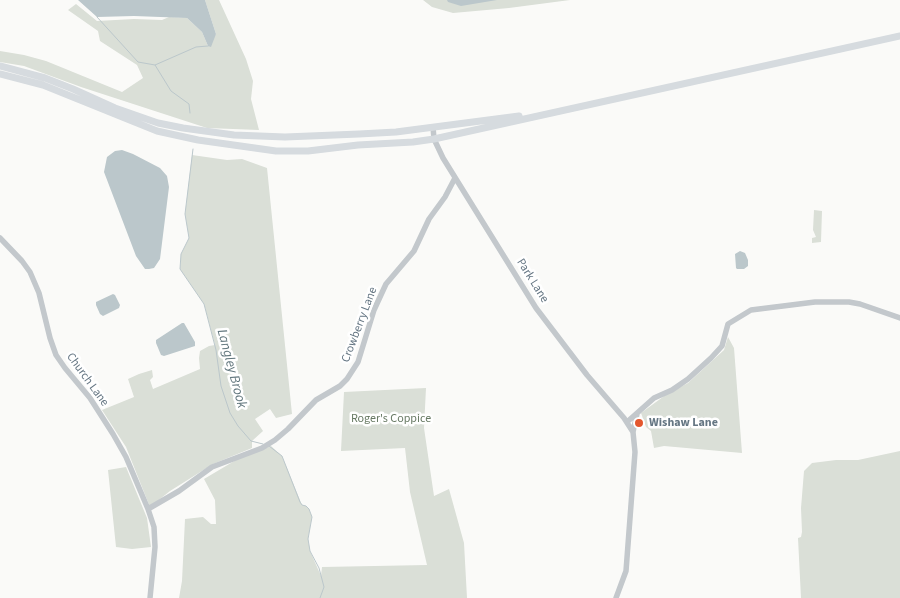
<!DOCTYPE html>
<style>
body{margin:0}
canvas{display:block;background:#fafaf8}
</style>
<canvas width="900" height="598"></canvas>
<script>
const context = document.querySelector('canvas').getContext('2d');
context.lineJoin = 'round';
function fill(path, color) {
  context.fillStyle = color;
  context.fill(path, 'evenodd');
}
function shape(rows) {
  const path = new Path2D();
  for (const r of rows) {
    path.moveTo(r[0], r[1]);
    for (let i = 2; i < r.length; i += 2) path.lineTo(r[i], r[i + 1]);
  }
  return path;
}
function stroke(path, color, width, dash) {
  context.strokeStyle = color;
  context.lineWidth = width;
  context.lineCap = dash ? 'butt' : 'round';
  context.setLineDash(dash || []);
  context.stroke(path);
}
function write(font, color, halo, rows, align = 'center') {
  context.font = font + ' "Source Sans 3",sans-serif';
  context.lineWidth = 5;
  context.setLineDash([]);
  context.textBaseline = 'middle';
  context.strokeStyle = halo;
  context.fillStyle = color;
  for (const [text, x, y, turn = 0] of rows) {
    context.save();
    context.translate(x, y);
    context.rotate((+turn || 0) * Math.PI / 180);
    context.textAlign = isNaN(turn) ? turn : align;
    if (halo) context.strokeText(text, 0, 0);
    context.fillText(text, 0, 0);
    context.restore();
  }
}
fill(shape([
 [205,0,219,0,246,59,253,81,251,99,259,130,207,128,81,87,24,66,0,62,0,51,24,55,46,61,122,92,143,78,137,65,100,41,98,31,68,10,76,4,97,21,134,19,162,20,169,17,187,18,202,32,208,46,216,34],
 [423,0,570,0,509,8,453,13,432,7],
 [192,155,227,160,242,159,267,168,292,414,276,418,270,409,255,419,263,431,252,441,252,448,213,464,170,491,150,507,126,447,102,410,134,397,128,379,139,374,152,370,153,377,150,380,153,389,200,369,199,358,200,351,209,346,215,345,204,304,180,269,181,254,189,238,185,214],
 [814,210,822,211,821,242,812,243,812,238,816,237,813,230],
 [728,337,734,348,742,453,664,446,654,448,651,431,646,427,641,413,667,394,688,383,724,350],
 [426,388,424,428,434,496,449,489,464,543,467,598,179,598,182,581,185,519,203,517,211,524,216,524,215,500,204,479,236,460,271,446,282,456,302,505,306,506,309,509,312,517,308,539,310,551,321,576,322,567,427,565,410,492,405,448,341,451,344,392],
 [900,451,900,598,801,598,798,538,801,537,802,532,801,508,804,471,812,463,836,460,858,460],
 [126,467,147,518,151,547,132,549,116,547,108,470]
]), '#dadfd7');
fill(shape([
 [78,0,205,0,216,34,211,47,208,46,202,32,187,18,134,16,97,17],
 [447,0,497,0,461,6,448,2],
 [122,150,133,154,160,168,167,176,169,187,160,259,154,268,149,269,145,269,136,256,104,172,107,157,115,151],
 [740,251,745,253,748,260,748,266,744,269,737,269,736,268,735,254],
 [113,294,115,295,120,305,119,308,103,316,100,314,96,305,96,302],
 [182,323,184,323,195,342,195,346,164,356,161,355,156,343,156,340]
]), '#bbc7cb');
stroke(shape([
 [97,17,138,62,155,65],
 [190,113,189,104,171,91,155,65,196,47,208,46],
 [193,149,185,214,189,238,181,254,180,269,204,304,216,350,221,386,230,413,238,426,251,441,263,444],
 [269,446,282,456,300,502,302,505,306,506,309,509,312,517,308,539,310,551,319,568,324,587,320,598]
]), '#bbc7cb', 1);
stroke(shape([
 [433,127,434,139,443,158,536,308,587,375,624,418,633,432],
 [0,238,22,261,30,272,39,293,50,338,56,355,65,368,90,398,113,434,126,457,148,509,154,527,155,547,150,598],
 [627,422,654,398,672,390,688,379,711,358,722,346,728,324,751,310,815,302,849,302,860,304,900,318],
 [148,509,179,491,212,467,262,448,275,440,288,429,316,400,340,386,347,379,358,362,374,310,386,284,414,251,429,219,445,197,455,178],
 [616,598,626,571,635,452,633,432,637,414]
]), '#c3c8cc', 5.5);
stroke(shape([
 [0,66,45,78,73,89,115,108,158,123,183,128,234,135,285,137,359,134,396,132,519,116],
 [0,74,43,85,157,131,198,140,276,151,308,151,358,145,413,142,434,139,900,36]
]), '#d6dbdf', 7);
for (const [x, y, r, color] of [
 [639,423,5,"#e4572e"]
]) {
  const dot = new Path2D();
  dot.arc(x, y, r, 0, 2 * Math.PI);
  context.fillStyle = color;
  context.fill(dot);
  stroke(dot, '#fff', 2);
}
write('12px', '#657683', '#fff', [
 ["Park Lane",532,281,58],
 ["Crowberry Lane",360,325,-69],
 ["Church Lane",87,380,54]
]);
write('12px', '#687a64', '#fff', [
 ["Roger's Coppice",391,419]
]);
write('bold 12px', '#657683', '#fff', [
 ["Wishaw Lane",649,423]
], 'left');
write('italic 14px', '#60757c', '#fff', [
 ["Langley Brook",231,369,75]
]);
</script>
